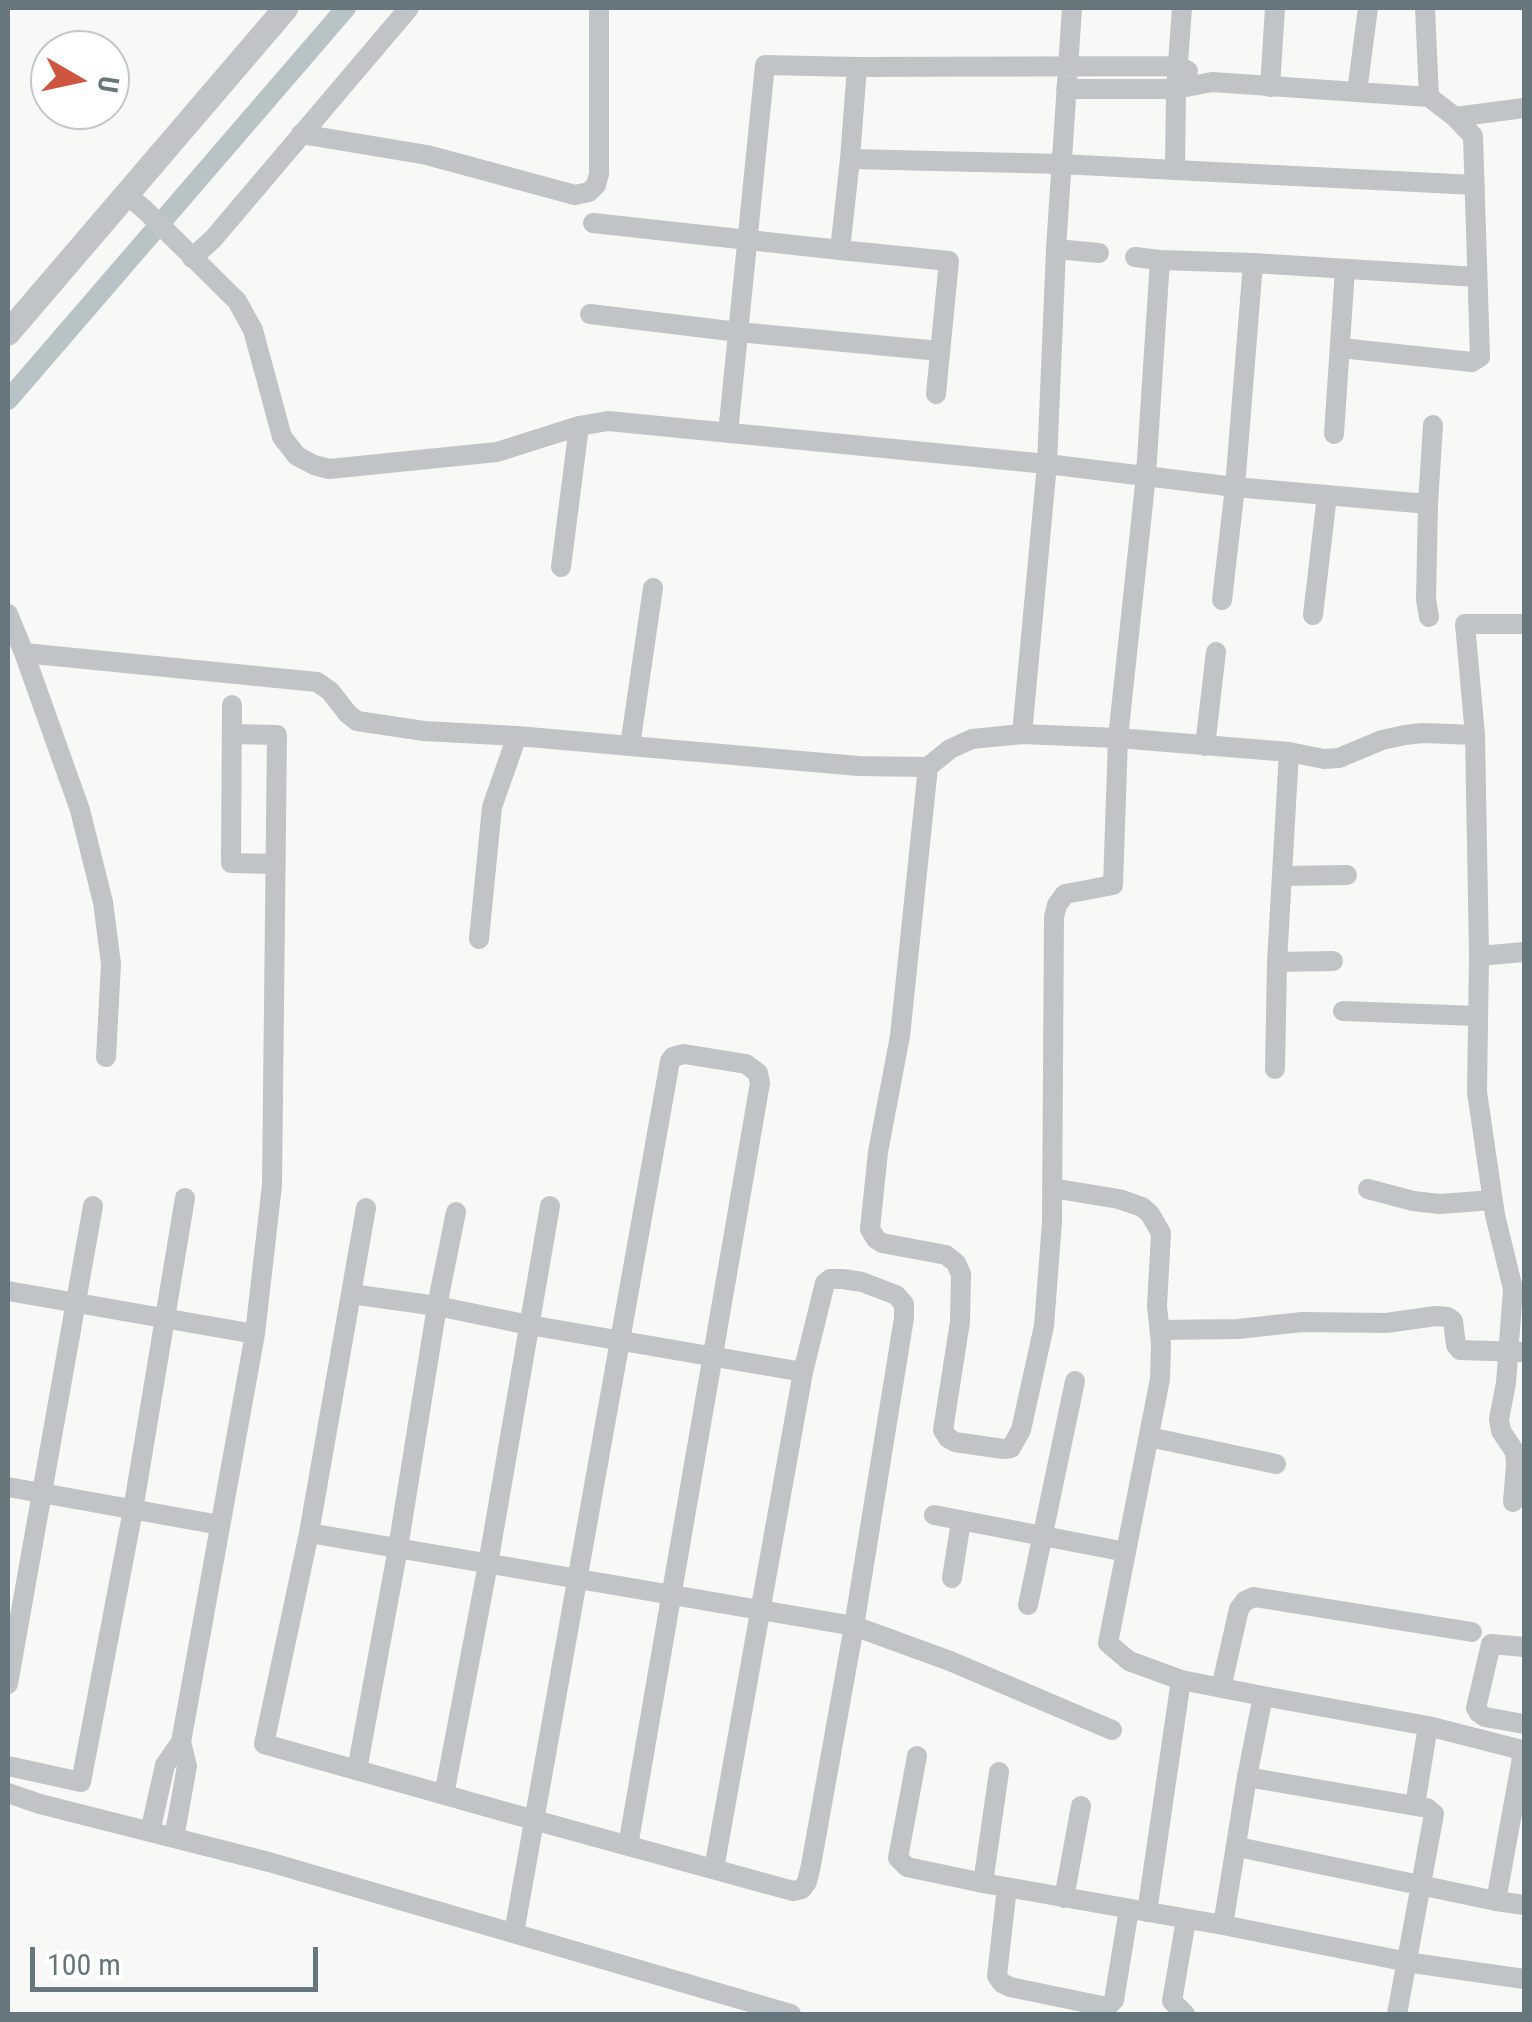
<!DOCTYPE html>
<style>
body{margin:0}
#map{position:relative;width:1532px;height:2022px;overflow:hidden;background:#f8f8f6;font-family:"Roboto Condensed",sans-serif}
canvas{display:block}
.frame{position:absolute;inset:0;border:10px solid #66767d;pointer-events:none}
.north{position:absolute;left:30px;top:30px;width:100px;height:100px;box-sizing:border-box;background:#fff;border:2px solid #c2c8cb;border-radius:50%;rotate:99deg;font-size:28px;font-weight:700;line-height:40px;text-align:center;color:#66767d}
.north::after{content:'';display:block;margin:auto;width:35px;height:45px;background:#ce5640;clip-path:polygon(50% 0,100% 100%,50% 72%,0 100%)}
.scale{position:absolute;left:30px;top:1947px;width:288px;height:45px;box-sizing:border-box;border:5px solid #66767d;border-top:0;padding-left:12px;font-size:30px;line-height:35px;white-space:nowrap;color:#66767d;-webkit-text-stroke:8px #fff;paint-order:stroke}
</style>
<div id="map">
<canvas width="1532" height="2022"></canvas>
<div class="frame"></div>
<div class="north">U</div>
<div class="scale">100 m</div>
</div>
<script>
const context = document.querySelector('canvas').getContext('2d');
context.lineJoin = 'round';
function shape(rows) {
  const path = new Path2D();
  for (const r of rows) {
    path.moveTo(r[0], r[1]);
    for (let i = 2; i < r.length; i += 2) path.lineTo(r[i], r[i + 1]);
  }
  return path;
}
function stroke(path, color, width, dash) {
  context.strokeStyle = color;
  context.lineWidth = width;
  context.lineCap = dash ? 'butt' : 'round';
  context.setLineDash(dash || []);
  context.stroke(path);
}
stroke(shape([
 [8,400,346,8]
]), '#b8c3c6', 20);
stroke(shape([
 [1425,8,1429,97,1455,117,1524,108],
 [857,67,1179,66,1188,71],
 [1270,87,1275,8],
 [1066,89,1176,89,1212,82,1429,97],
 [1357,92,1368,8],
 [301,134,427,155,575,195,589,192,596,185,599,174,599,8],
 [1175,170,1475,185],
 [126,194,145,210,237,301,253,330,282,437,297,456,314,465,329,469,497,452,579,426,608,421,1047,464,1235,487,1428,504,1426,599,1429,617],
 [593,223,840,250,850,159],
 [1056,249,1099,253],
 [840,250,949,261,936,394],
 [192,258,213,239,409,8],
 [1160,260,1253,263,1235,487,1222,600],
 [1253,263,1477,277],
 [590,314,738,332,940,351],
 [1341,348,1472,362,1480,357,1473,136,1455,117],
 [728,433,765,65,857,67,850,159,1062,164,1175,170,1176,89,1182,8],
 [1334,434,1345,269],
 [1428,504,1433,425],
 [561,567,579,426],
 [8,614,24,653,317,682,330,691,348,714,357,721,424,731,517,736,858,766,928,767,950,749,972,739,1022,734,1118,738,1289,752,1324,759,1339,758,1382,740,1405,735,1423,733,1475,735],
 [1313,615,1327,495],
 [24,653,80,810,103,902,111,964,106,1057],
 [232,705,231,863,276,864],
 [1022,734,1047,464,1056,249,1072,8],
 [630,746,653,588],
 [1205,746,1216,652],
 [928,767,900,1036,878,1152,870,1229,876,1239,882,1243,946,1255,956,1263,961,1274,960,1322,943,1430,948,1438,955,1442,1003,1449,1011,1448,1021,1430,1044,1326,1052,1222,1054,917,1057,905,1065,894,1113,885,1118,738,1146,475,1160,260,1135,257],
 [1282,876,1347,875],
 [479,939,492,807,517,736],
 [1479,956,1524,952],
 [1277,962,1333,961],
 [1343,1011,1477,1016],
 [1275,1069,1277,962,1289,752],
 [1052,1188,1119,1199,1142,1207,1150,1214,1161,1233,1157,1306,1161,1344,1160,1379,1108,1643,1129,1661,1181,1680,1147,1912],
 [1368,1189,1413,1201,1440,1204,1492,1200],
 [366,1208,309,1533,264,1744,534,1820,793,1891,802,1889,807,1882,811,1865,854,1626,904,1318,904,1304,896,1295,862,1282,843,1279,830,1279,825,1283,803,1372,714,1869],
 [8,1291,255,1334],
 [351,1294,437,1306,529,1325,803,1372],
 [1160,1330,1238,1329,1302,1322,1386,1323,1436,1316,1448,1317,1453,1321,1456,1345,1460,1350,1524,1352],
 [1149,1437,1276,1464],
 [8,1487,220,1525],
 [1513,1502,1516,1465,1515,1452,1501,1431,1499,1419,1506,1383,1513,1289,1495,1215,1477,1092,1479,956,1475,735,1465,624,1524,624],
 [934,1515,1126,1552],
 [309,1533,854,1626,950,1661,1112,1730],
 [952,1578,961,1521],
 [1028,1605,1075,1381],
 [1524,1647,1491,1644,1476,1708,1479,1713,1485,1717,1524,1724],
 [1181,1680,1263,1696,1247,1777,1427,1808,1434,1814,1397,2014],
 [8,1684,93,1206],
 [1221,1688,1239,1609,1245,1601,1254,1597,1472,1632],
 [917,1756,898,1858,907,1867,983,1883,1223,1925,1413,1963,1524,1979],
 [8,1766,81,1782,133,1510,185,1198],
 [357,1770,398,1548,437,1306,456,1212],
 [8,1793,40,1804,269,1862,791,2014],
 [444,1795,488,1564,550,1206],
 [1415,1805,1428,1726],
 [150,1832,165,1765,181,1742],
 [174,1838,187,1766,181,1742,255,1334,272,1185,277,735,232,734],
 [1238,1847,1496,1901,1522,1758,1518,1749,1428,1726,1263,1696],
 [983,1883,999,1772],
 [1007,1887,997,1976,1002,1983,1010,1987,1107,2007,1114,2000,1129,1909],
 [1064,1898,1081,1806],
 [1496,1901,1524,1905],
 [1223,1925,1247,1777],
 [514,1933,670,1061,673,1057,684,1054,746,1064,758,1073,760,1083,628,1846],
 [1185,2014,1172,2001,1186,1920]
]), '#c0c4c7', 20);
stroke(shape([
 [8,333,286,8]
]), '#c0c4c7', 25);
</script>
